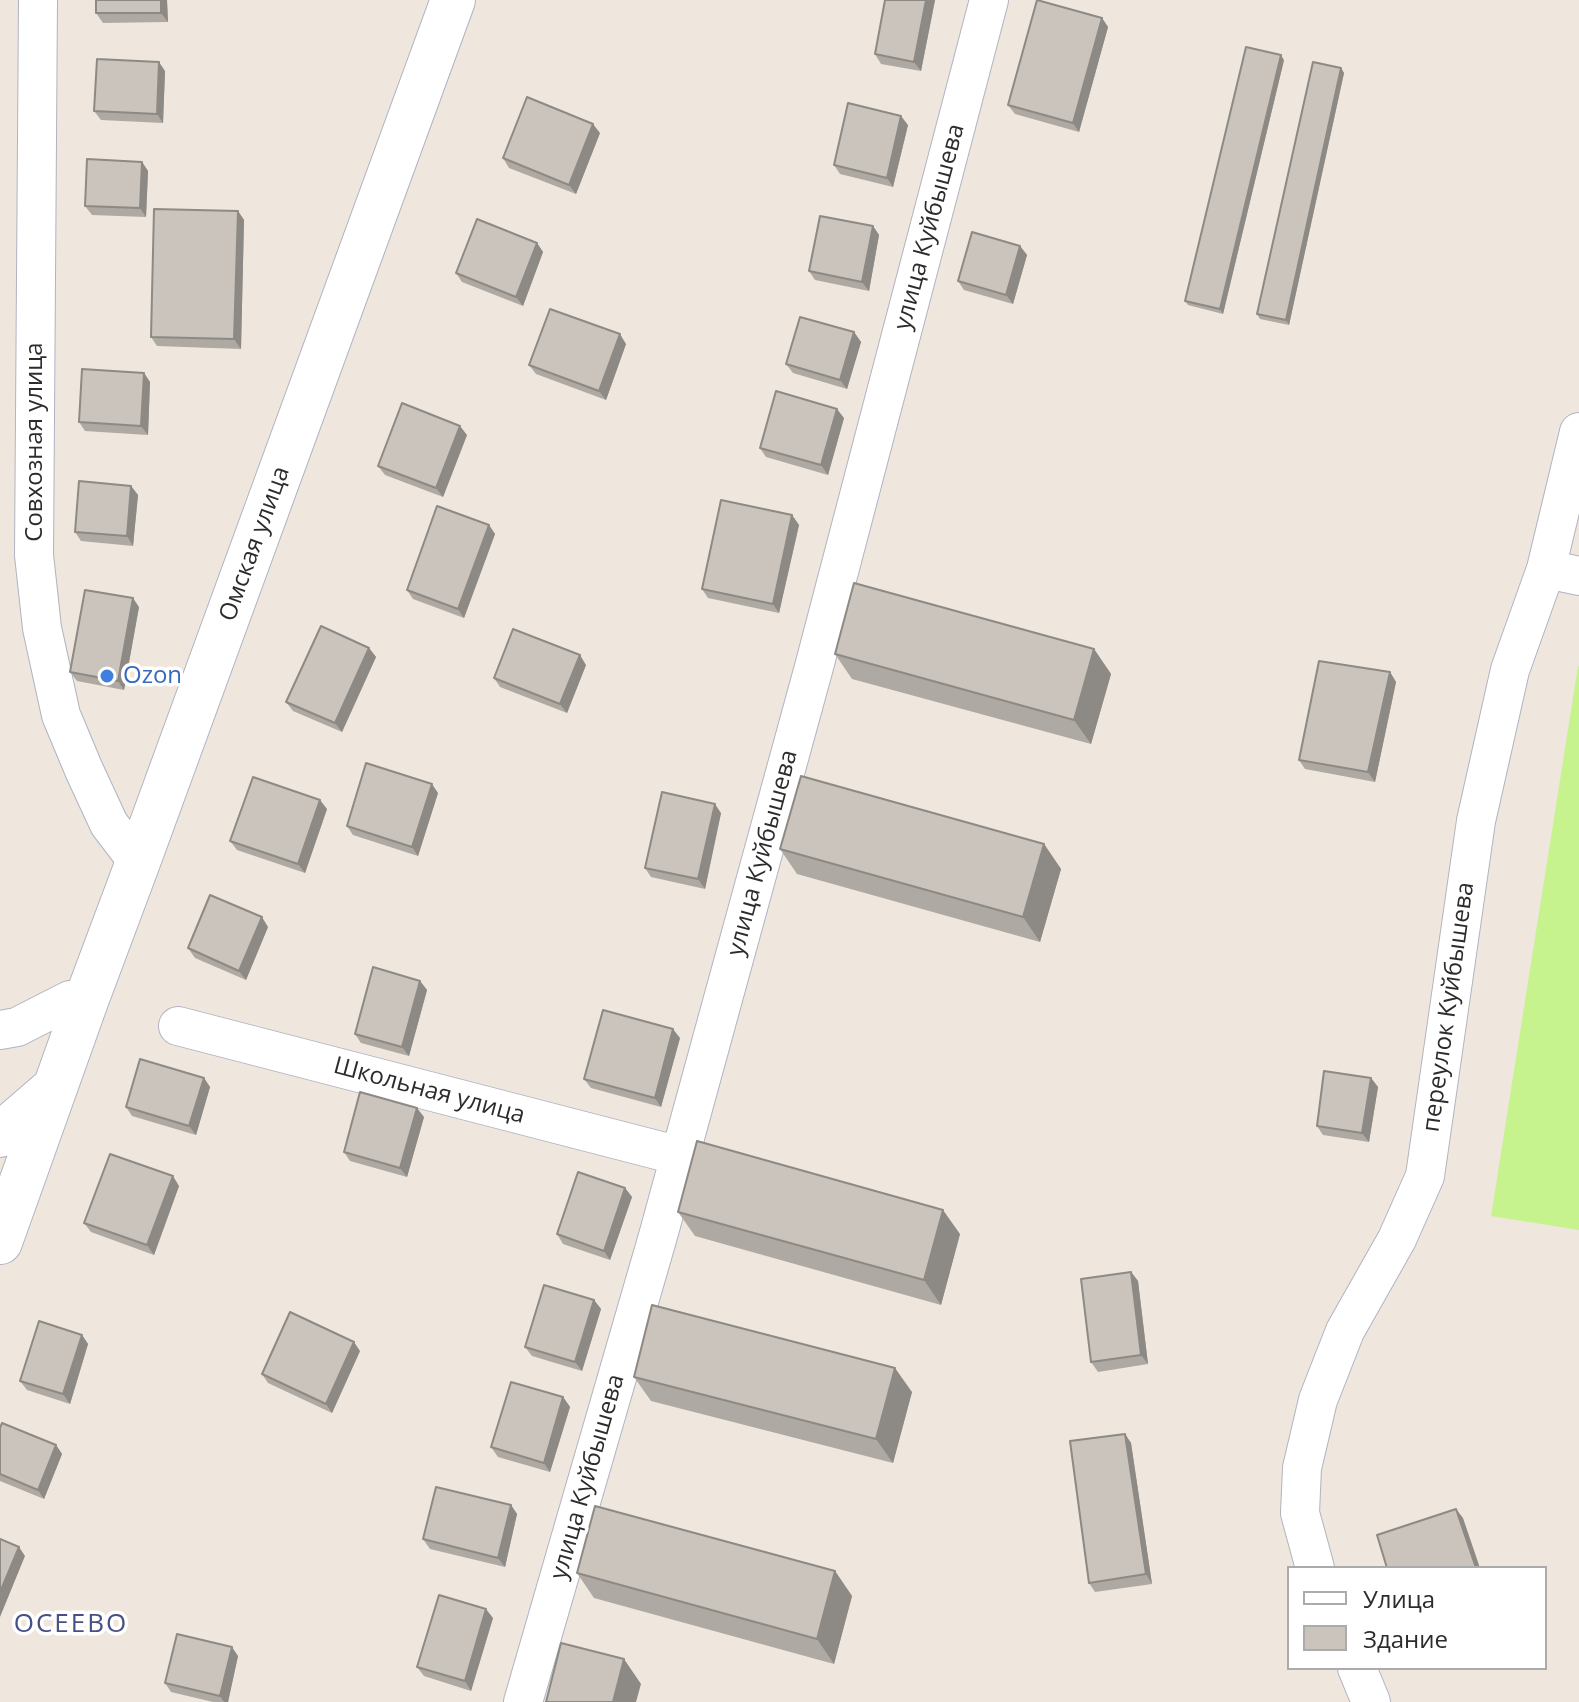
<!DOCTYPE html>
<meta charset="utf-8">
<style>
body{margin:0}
#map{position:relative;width:1579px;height:1702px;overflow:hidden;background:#efe7dd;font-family:"Open Sans",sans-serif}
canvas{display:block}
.legend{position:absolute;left:1287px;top:1566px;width:260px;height:104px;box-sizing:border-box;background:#fff;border:2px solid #ababab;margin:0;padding:10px 14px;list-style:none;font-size:24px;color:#2c2c2c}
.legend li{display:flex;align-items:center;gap:16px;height:40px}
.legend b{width:40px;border:2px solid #ababab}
</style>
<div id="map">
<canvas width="1579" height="1702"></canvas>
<ul class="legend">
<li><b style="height:10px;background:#fff"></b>Улица</li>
<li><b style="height:22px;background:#cac4bc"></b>Здание</li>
</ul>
</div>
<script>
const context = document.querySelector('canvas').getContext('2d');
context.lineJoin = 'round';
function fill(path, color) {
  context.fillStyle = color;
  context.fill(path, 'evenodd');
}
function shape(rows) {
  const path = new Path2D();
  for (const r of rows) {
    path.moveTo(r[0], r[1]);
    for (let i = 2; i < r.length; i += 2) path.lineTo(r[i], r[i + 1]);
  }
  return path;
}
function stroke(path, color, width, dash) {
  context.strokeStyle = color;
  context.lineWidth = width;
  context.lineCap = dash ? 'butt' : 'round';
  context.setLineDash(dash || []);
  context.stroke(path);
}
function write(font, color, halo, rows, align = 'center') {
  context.font = font + ' "Open Sans",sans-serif';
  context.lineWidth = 7;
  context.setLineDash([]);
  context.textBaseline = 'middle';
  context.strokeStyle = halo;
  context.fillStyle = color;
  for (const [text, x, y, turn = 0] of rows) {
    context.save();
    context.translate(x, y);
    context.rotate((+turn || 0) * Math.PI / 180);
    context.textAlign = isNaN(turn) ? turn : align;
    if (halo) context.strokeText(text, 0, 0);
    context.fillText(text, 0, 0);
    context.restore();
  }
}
fill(shape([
 [1578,666,1579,666,1579,1230,1491,1216]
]), '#c6f38e');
const minor = shape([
 [38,0,34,555,42,628,61,715,84,770,109,824,138,862],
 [1546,569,1579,576],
 [178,1026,680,1156],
 [0,1030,17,1027,70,1000,86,1001],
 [1315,1568,1300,1513,1302,1468,1318,1400,1345,1331,1397,1239,1425,1176,1476,821,1510,670,1546,569,1579,432],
 [1357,1668,1371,1702],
 [523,1702,658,1236,814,667,989,0]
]);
const tertiary = shape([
 [0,1135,53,1089],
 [0,1242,86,1001,138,862,453,0]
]);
stroke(minor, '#b0b3c1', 40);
stroke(tertiary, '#b0b3c1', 46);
stroke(minor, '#fff', 38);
stroke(tertiary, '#fff', 44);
fill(shape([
 [167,0,168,22,103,23,96,13],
 [885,0,935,0,921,71,881,64,875,54],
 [1102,18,1108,27,1079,132,1015,114,1008,105],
 [1284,60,1223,314,1188,305,1185,301],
 [1341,68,1344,73,1289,325,1260,319,1257,314],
 [165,71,163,123,101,120,94,111],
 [908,125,893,187,840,174,834,165],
 [600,133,576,194,509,168,503,158],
 [142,162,148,171,146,217,92,215,85,206],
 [238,211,244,220,241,349,157,346,151,337],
 [873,226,879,235,869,291,815,280,809,271],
 [537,243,543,252,523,306,462,282,456,273],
 [1020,246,1027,255,1013,304,964,290,958,281],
 [854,332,861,342,847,389,793,373,786,364],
 [626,344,606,400,536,374,529,365],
 [144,373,150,382,148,435,85,431,79,422],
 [844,418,828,475,766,457,760,448],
 [467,435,443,497,385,475,378,466],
 [131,486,138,495,133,546,81,541,75,532],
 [792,515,799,525,779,613,708,598,702,589],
 [489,525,495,534,464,618,413,599,407,590],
 [139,607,124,690,77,681,70,672],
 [369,648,376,657,342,732,293,711,286,702],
 [1094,649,1111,674,1091,744,852,679,835,654],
 [586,665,567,713,500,687,494,678],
 [1390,672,1396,682,1375,782,1305,769,1299,760],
 [438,793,418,856,353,835,347,826],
 [327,809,305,873,237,850,230,841],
 [721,813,705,889,651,877,645,868],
 [1044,844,1061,869,1040,942,797,874,780,849],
 [268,927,246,980,195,958,188,948],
 [420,981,427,990,409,1056,361,1043,355,1034],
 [680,1038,661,1107,591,1088,584,1079],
 [204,1078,210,1087,196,1135,132,1116,126,1107],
 [1371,1078,1378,1087,1369,1142,1323,1135,1317,1126],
 [424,1117,407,1177,350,1161,344,1152],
 [179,1186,154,1255,91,1232,84,1223],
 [625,1188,632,1197,610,1260,563,1244,557,1234],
 [678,1212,960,1234,941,1305,695,1236],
 [1131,1272,1138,1281,1148,1364,1098,1372,1091,1362],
 [594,1300,601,1309,582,1371,532,1356,525,1347],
 [82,1335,88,1344,70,1404,27,1390,20,1381],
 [360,1351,332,1413,268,1383,262,1374],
 [634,1377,912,1392,893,1463,651,1401],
 [563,1397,570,1407,550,1472,498,1457,491,1447],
 [0,1428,56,1445,62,1454,44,1499,0,1481],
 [1125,1434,1131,1443,1152,1584,1095,1592,1089,1583],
 [511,1505,517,1514,505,1567,430,1549,423,1539],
 [835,1571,852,1596,834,1664,594,1598,577,1573],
 [493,1618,471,1691,424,1676,417,1667],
 [238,1656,228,1702,213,1702,171,1692,165,1683]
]), '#aea9a2');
fill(shape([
 [161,0,167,0,168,22,161,13],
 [926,0,935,0,921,71,914,62],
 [1102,18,1108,27,1079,132,1073,123],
 [1281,55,1284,60,1223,314,1220,309],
 [159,62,165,71,163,123,157,114],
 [1341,68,1344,73,1289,325,1286,320],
 [901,116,908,125,893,187,887,178],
 [593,124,600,133,576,194,569,185],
 [142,162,148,171,146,217,140,208],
 [238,211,244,220,241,349,234,339],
 [873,226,879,235,869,291,862,282],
 [537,243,543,252,523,306,516,297],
 [1020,246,1027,255,1013,304,1006,295],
 [854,332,861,342,847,389,840,380],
 [620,334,626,344,606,400,599,391],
 [144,373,150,382,148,435,141,426],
 [837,409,844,418,828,475,821,465],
 [460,426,467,435,443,497,436,488],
 [131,486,138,495,133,546,127,536],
 [792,515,799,525,779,613,773,604],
 [489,525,495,534,464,618,458,609],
 [133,598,139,607,124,690,118,681],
 [369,648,376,657,342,732,335,723],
 [1094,649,1111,674,1091,744,1074,720],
 [580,655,586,665,567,713,560,704],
 [1390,672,1396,682,1375,782,1368,772],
 [432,784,438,793,418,856,412,847],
 [320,800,327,809,305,873,298,864],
 [715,804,721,813,705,889,698,879],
 [1044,844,1061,869,1040,942,1023,917],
 [262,917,268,927,246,980,239,971],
 [420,981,427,990,409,1056,402,1047],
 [673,1029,680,1038,661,1107,655,1098],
 [204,1078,210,1087,196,1135,189,1126],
 [1371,1078,1378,1087,1369,1142,1362,1133],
 [417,1108,424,1117,407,1177,400,1168],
 [173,1176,179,1186,154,1255,147,1245],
 [625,1188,632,1197,610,1260,604,1251],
 [943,1210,960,1234,941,1305,924,1280],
 [1131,1272,1138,1281,1148,1364,1141,1355],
 [594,1300,601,1309,582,1371,575,1362],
 [82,1335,88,1344,70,1404,63,1394],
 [354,1342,360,1351,332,1413,326,1404],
 [895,1368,912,1392,893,1463,876,1439],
 [563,1397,570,1407,550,1472,544,1463],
 [1125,1434,1131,1443,1152,1584,1146,1574],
 [56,1445,62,1454,44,1499,38,1490],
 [511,1505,517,1514,505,1567,498,1558],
 [1456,1509,1463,1518,1480,1568,1476,1568],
 [19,1547,25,1556,0,1617,0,1592],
 [835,1571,852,1596,834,1664,817,1639],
 [486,1609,493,1618,471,1691,465,1681],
 [232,1647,238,1656,228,1702,224,1702,220,1696],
 [624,1659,641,1684,636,1702,613,1702]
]), '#8d8984');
const building = shape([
 [96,0,161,0,161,13,96,13,96,0],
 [885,0,926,0,914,62,875,54,885,0],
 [1037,0,1102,18,1073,123,1008,105,1037,0],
 [1246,47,1281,55,1220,309,1185,301,1246,47],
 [97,59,159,62,157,114,94,111,97,59],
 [1313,62,1341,68,1286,320,1257,314,1313,62],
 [527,97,593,124,569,185,503,158,527,97],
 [848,103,901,116,887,178,834,165,848,103],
 [87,159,142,162,140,208,85,206,87,159],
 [154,209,238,211,234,339,151,337,154,209],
 [820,216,873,226,862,282,809,271,820,216],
 [477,219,537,243,516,297,456,273,477,219],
 [972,232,1020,246,1006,295,958,281,972,232],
 [550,309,620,334,599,391,529,365,550,309],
 [800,317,854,332,840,380,786,364,800,317],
 [82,369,144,373,141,426,79,422,82,369],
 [776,391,837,409,821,465,760,448,776,391],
 [402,403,460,426,436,488,378,466,402,403],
 [79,481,131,486,127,536,75,532,79,481],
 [721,500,792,515,773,604,702,589,721,500],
 [437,506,489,525,458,609,407,590,437,506],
 [854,583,1094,649,1074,720,835,654,854,583],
 [85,590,133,598,118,681,70,672,85,590],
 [321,626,369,648,335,723,286,702,321,626],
 [513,629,580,655,560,704,494,678,513,629],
 [1319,661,1390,672,1368,772,1299,760,1319,661],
 [366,763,432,784,412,847,347,826,366,763],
 [801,776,1044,844,1023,917,780,849,801,776],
 [253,777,320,800,298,864,230,841,253,777],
 [662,792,715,804,698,879,645,868,662,792],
 [210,895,262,917,239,971,188,948,210,895],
 [373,967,420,981,402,1047,355,1034,373,967],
 [603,1010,673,1029,655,1098,584,1079,603,1010],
 [140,1059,204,1078,189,1126,126,1107,140,1059],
 [1324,1071,1371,1078,1362,1133,1317,1126,1324,1071],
 [360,1092,417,1108,400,1168,344,1152,360,1092],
 [697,1141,943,1210,924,1280,678,1212,697,1141],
 [110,1154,173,1176,147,1245,84,1223,110,1154],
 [578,1172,625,1188,604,1251,557,1234,578,1172],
 [1131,1272,1141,1355,1091,1362,1081,1279,1131,1272],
 [544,1285,594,1300,575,1362,525,1347,544,1285],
 [652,1305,895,1368,876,1439,634,1377,652,1305],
 [290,1312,354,1342,326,1404,262,1374,290,1312],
 [39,1321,82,1335,63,1394,20,1381,39,1321],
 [511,1382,563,1397,544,1463,491,1447,511,1382],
 [2,1423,56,1445,38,1490,0,1474,0,1428,2,1423],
 [1125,1434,1146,1574,1089,1583,1070,1441,1125,1434],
 [436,1487,511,1505,498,1558,423,1539,436,1487],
 [595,1506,835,1571,817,1639,577,1573,595,1506],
 [1456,1509,1476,1568,1387,1568,1377,1535,1456,1509],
 [0,1539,19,1547,0,1592,0,1539],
 [439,1595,486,1609,465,1681,417,1667,439,1595],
 [177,1634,232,1647,220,1696,165,1683,177,1634],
 [561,1643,624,1659,613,1702,546,1702,561,1643]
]);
fill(building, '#cac4bc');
stroke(building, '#8d8984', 2);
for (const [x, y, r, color] of [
 [107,676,8,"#3f7fe0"]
]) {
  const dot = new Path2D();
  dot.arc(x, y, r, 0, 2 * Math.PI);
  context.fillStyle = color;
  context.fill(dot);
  stroke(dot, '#fff', 3);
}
write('24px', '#2c2c2c', '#fff', [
 ["улица Куйбышева",930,227,-75],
 ["Совхозная улица",35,442,-90],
 ["Омская улица",255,544,-70],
 ["улица Куйбышева",763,853,-75],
 ["переулок Куйбышева",1449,1007,-82],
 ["Школьная улица",429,1091,15],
 ["улица Куйбышева",588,1477,-74]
]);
write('24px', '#366cbe', '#fff', [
 ["Ozon",123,676]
], 'left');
context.letterSpacing = '2px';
write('26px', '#475082', '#fff', [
 ["ОСЕЕВО",71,1625]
]);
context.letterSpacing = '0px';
</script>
